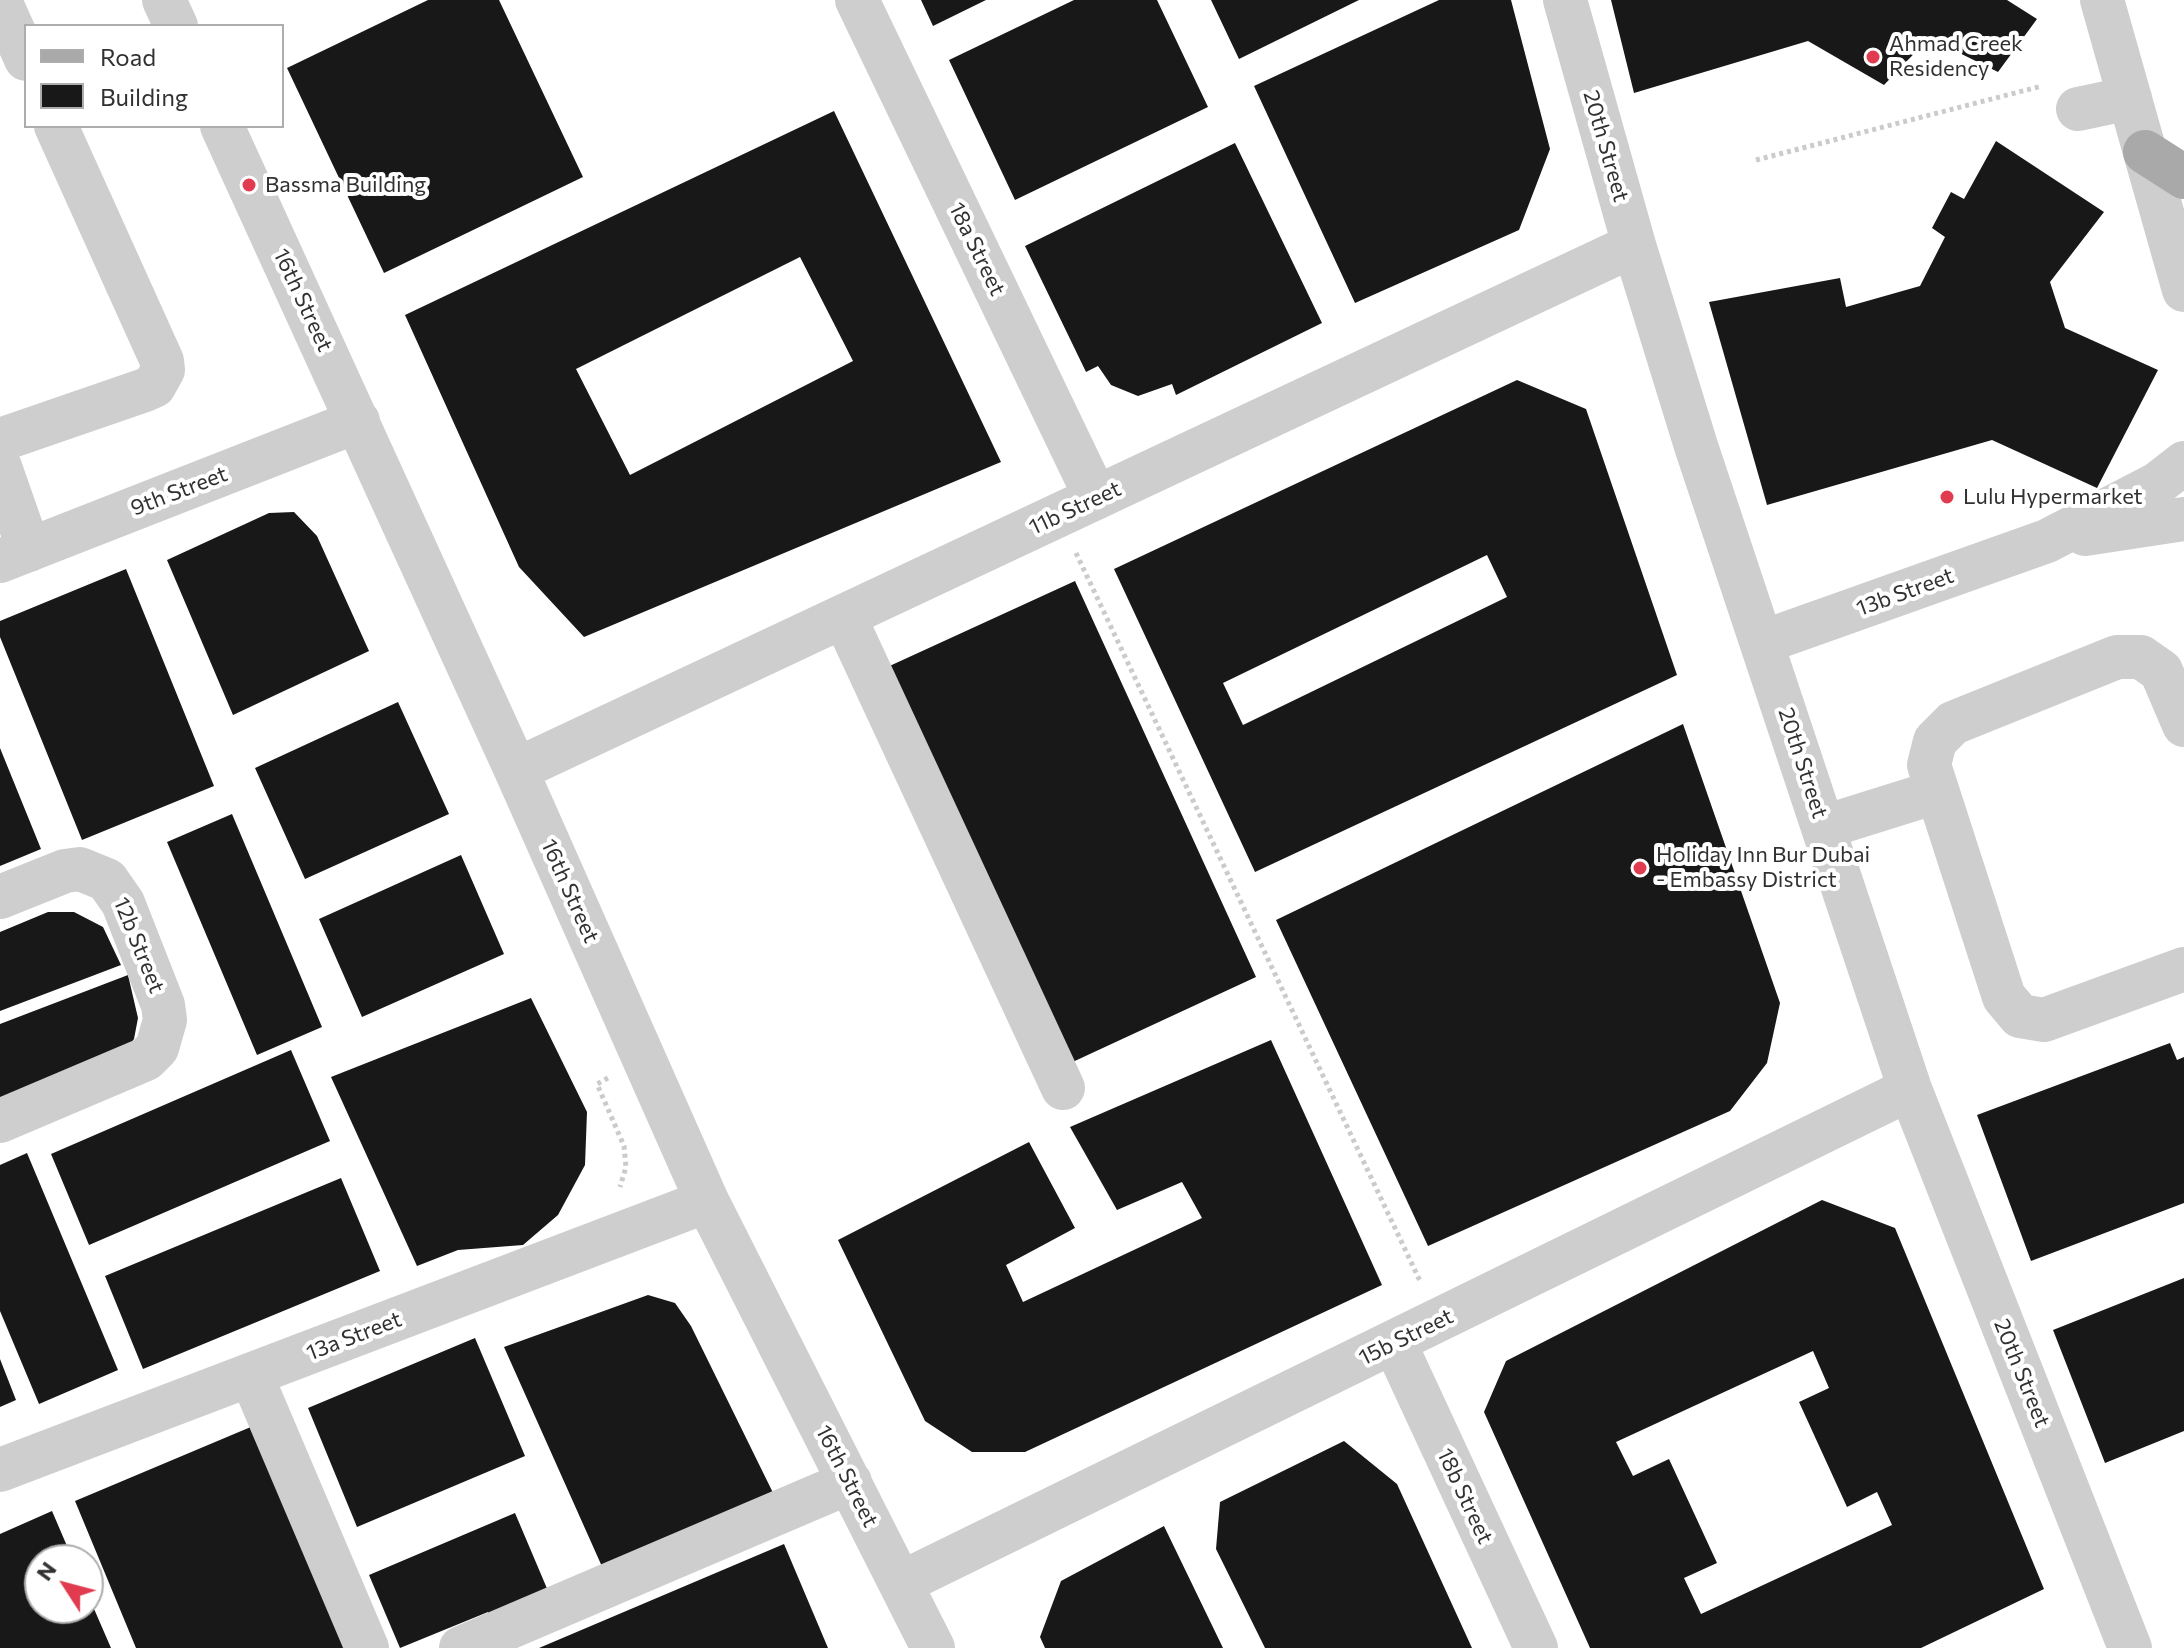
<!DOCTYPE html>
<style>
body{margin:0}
#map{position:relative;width:2184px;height:1648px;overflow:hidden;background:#fff;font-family:Commissioner,sans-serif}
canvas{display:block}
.legend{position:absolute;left:24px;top:24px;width:260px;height:104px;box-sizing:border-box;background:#fff;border:2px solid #adadad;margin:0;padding:10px 14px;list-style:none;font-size:24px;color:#313131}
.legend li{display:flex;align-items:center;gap:16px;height:40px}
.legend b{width:40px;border:2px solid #adadad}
.north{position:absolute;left:24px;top:1544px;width:80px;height:80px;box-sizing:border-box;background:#fff;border:2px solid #adadad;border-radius:50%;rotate:306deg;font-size:22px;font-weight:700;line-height:32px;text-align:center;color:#313131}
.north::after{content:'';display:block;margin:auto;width:28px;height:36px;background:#e03b4e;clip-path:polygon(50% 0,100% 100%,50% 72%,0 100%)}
</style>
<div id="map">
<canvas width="2184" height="1648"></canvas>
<ul class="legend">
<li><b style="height:10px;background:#a9a9a9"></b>Road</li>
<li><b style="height:22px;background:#181818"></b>Building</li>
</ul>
<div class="north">N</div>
</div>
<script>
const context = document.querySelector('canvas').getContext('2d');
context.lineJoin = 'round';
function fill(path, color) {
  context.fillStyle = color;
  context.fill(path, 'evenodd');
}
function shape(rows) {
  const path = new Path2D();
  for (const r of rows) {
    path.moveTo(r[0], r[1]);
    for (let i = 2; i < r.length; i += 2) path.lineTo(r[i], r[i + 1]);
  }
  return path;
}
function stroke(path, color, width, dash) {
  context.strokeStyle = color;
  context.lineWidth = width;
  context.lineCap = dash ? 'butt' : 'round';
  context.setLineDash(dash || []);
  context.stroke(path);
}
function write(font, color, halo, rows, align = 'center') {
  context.font = font + ' Commissioner,sans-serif';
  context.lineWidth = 8;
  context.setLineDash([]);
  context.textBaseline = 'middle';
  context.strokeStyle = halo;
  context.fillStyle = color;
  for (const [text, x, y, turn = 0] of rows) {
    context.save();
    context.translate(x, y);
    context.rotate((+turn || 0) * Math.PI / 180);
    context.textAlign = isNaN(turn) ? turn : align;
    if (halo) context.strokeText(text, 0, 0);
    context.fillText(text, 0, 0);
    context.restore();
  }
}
fill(shape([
 [428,0,499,0,583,177,384,273,287,68],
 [921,0,986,0,933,26],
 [1074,0,1157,0,1208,107,1015,200,949,60],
 [1211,0,1359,0,1239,59],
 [1439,0,1511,0,1550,149,1519,230,1355,303,1254,86],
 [1611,0,2007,0,2037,19,1998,72,1929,38,1884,85,1808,41,1634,93],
 [834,111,1001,462,584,637,519,567,405,315],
 [800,257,853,361,630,475,576,369],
 [1996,141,2104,212,2050,282,2065,328,2158,370,2097,488,1992,440,1767,505,1709,302,1840,278,1846,307,1920,286,1945,237,1932,228,1951,192,1964,199],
 [1235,143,1322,323,1176,395,1172,384,1138,396,1111,385,1098,366,1086,372,1025,246],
 [1517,380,1586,409,1677,675,1255,872,1114,569],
 [1487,555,1507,597,1243,725,1223,683],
 [294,512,317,536,369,651,233,715,167,560,269,513],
 [126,569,214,786,82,840,0,637,0,621],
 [1075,581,1256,977,1064,1066,883,669],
 [398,702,449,814,305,879,255,768],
 [1683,724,1780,1003,1767,1063,1730,1111,1428,1246,1276,920],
 [0,748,41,849,0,866],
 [232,814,322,1027,257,1055,167,842],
 [461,855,504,954,362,1017,319,919],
 [48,912,74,912,103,927,121,965,0,1011,0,932],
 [128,975,138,1018,134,1039,116,1064,0,1110,0,1024],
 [531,998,587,1112,585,1165,558,1215,523,1245,458,1250,417,1266,331,1077],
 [1271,1040,1382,1285,1025,1452,972,1452,925,1421,838,1240,1029,1142,1075,1228,1006,1265,1023,1302,1202,1218,1182,1182,1117,1210,1070,1127],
 [2170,1043,2177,1060,2184,1057,2184,1203,2031,1261,1977,1115],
 [291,1050,330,1141,89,1245,51,1154],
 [27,1153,118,1370,39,1404,0,1311,0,1165],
 [341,1178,380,1271,143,1369,105,1276],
 [1822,1200,1895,1228,2044,1589,1921,1648,1590,1648,1484,1412,1506,1361],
 [1813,1351,1829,1388,1799,1402,1847,1507,1877,1492,1892,1525,1701,1614,1684,1578,1717,1563,1669,1459,1633,1476,1616,1442],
 [2184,1278,2184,1431,2105,1463,2053,1330],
 [648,1295,675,1303,691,1326,780,1507,608,1580,504,1347],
 [475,1338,525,1456,357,1527,308,1408],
 [0,1359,16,1400,0,1407],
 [265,1421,359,1648,136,1648,75,1501],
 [1344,1441,1397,1484,1472,1648,1265,1648,1216,1549,1220,1502],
 [52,1511,73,1560,40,1560,40,1608,88,1608,88,1595,111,1648,0,1648,0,1534],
 [515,1513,554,1605,496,1630,488,1612,400,1648,369,1575],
 [1164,1526,1223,1648,1045,1648,1040,1637,1061,1581],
 [784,1544,828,1648,539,1648]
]), '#181818');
stroke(shape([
 [1756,160,2042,86],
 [1076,553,1420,1281],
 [608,1078,597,1084,624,1146,626,1167,620,1187]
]), '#cbcbcb', 5, [4, 4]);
stroke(shape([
 [164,0,176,26],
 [857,0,1096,498],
 [1565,0,1634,245,1696,446,1910,1089,2130,1648],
 [2102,0,2184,290],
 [0,1,26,59],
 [2078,109,2130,98],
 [222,126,516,770,707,1201,933,1648],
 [0,440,145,390,154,386,163,370,162,361,56,126],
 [0,467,29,550],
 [2085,534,2184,519],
 [0,561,358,421],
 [844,616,1063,1088],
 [1763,642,2047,541,2157,484,2184,463],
 [2184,725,2161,671,2141,657,2117,657,1953,723,1935,741,1929,765,2004,997,2020,1016,2044,1020,2184,969],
 [516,770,1634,245],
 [1824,827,1936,792],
 [0,897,65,871,80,869,107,880,123,903,163,1005,165,1020,157,1048,146,1059,0,1121],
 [1395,1344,1536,1648],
 [251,1375,367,1648],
 [0,1470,707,1201],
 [901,1583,1910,1089],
 [461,1648,850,1482]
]), '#cecece', 44);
stroke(shape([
 [2145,152,2184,177]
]), '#a9a9a9', 44);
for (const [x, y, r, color] of [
 [1873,57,8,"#e03b4e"],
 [249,185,8,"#e03b4e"],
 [1947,497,8,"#e03b4e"],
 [1640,868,8,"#e03b4e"]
]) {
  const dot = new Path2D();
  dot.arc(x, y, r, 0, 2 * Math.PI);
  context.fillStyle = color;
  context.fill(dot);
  stroke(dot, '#fff', 3);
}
write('22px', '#313131', '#fff', [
 ["Ahmad Creek",1889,44],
 ["Residency",1889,69],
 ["Bassma Building",265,185],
 ["Lulu Hypermarket",1963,497],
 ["Holiday Inn Bur Dubai",1656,855],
 ["- Embassy District",1656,880]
], 'left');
write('22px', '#313131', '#fff', [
 ["20th Street",1606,146,74],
 ["18a Street",977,249,64],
 ["16th Street",303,300,65],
 ["9th Street",179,491,-21],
 ["11b Street",1075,508,-25],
 ["13b Street",1905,592,-20],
 ["20th Street",1803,763,72],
 ["16th Street",570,891,66],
 ["12b Street",139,945,68],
 ["13a Street",354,1336,-21],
 ["15b Street",1406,1337,-26],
 ["20th Street",2022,1373,68],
 ["16th Street",847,1476,63],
 ["18b Street",1465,1496,65]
]);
</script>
